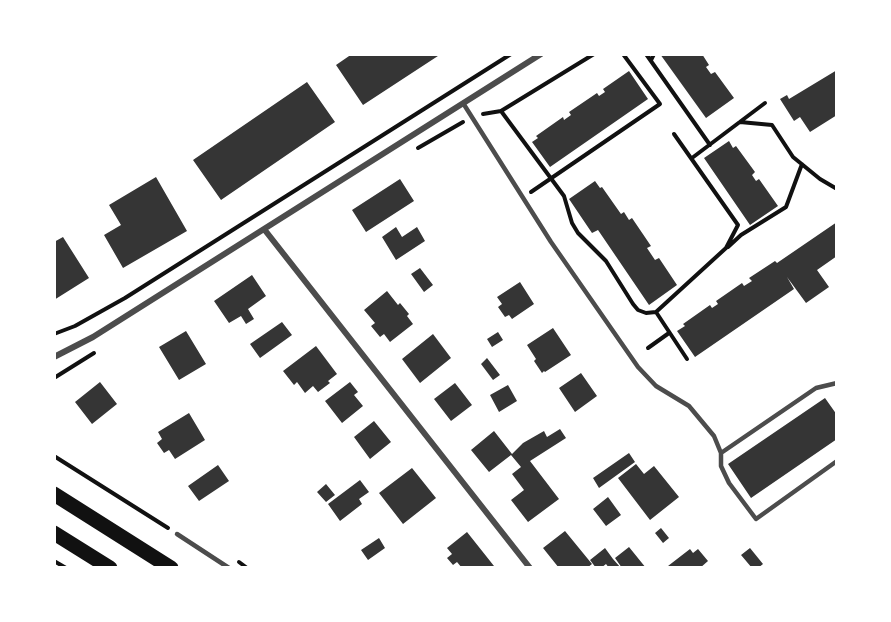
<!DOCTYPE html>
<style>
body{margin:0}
#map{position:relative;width:891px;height:622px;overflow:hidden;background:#fff;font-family:"Noto Sans",sans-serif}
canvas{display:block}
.frame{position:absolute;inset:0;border:56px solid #fff;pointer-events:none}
</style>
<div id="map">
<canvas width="891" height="622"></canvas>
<div class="frame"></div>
</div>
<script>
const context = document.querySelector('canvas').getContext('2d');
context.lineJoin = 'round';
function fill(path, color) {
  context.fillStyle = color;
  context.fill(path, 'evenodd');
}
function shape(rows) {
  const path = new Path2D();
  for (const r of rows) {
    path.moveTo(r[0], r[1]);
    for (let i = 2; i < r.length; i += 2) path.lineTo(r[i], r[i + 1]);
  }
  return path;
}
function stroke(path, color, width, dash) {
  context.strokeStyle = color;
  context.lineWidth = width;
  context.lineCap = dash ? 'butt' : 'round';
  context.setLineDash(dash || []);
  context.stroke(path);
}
fill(shape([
 [352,54,441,54,363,105,336,65],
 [660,54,702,54,709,65,706,67,711,74,715,72,734,98,706,118],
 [837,70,837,115,810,132,800,117,794,121,780,99,787,95,789,99],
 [629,71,648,99,550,167,532,142,538,138,536,136,563,117,564,120,571,115,569,112,597,93,599,96,605,92,603,89],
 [307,82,335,122,221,200,193,160],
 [729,141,733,148,736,146,755,172,752,175,756,181,759,179,778,206,750,225,704,158],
 [156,177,187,231,123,268,104,235,121,225,109,205],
 [400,179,414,201,366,232,352,210],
 [595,181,600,188,602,187,621,214,624,212,629,220,632,218,651,246,647,248,655,260,659,258,677,285,649,305,598,230,592,233,569,199],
 [837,222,837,256,817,270,829,287,806,303,787,277,794,289,695,357,677,331,685,326,683,324,710,305,712,308,718,304,716,301,742,283,744,286,752,281,749,278,775,261,777,263],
 [396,227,402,237,417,227,425,241,396,260,382,237],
 [63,237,89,278,54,300,54,242],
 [420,268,433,285,424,292,411,274],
 [252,275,266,296,248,309,254,319,246,324,241,316,229,323,214,301],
 [520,282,534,304,512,319,509,315,505,317,498,307,502,304,497,297],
 [387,291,398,305,400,303,409,314,407,316,413,324,390,342,384,334,380,337,371,326,375,323,364,310],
 [282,322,292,335,260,358,250,344],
 [553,328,571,355,545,372,544,371,542,373,534,361,536,359,527,345],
 [186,331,206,364,179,380,159,347],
 [498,332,503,340,492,347,487,339],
 [433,334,451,358,420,383,402,359],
 [316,346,337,374,328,381,330,383,318,392,313,386,305,393,297,382,294,385,283,371],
 [487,358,500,375,493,380,481,364],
 [581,373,597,396,575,412,559,388],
 [100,382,117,404,92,424,75,402],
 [350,382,358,392,354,395,363,406,342,423,325,401],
 [455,383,472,405,451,421,434,399],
 [508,385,517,401,499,412,490,395],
 [825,398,837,415,837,439,751,498,728,464],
 [189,413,205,440,175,459,169,450,164,453,157,443,162,439,158,432],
 [374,421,391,442,370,459,354,437],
 [560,429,566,438,530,461,559,499,528,522,511,500,524,490,512,474,521,467,511,455,489,472,471,450,494,431,512,454,523,443,544,431,547,437],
 [629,453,635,462,599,488,593,478],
 [636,464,644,474,654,466,679,497,650,520,618,478],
 [218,465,229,481,199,501,188,486],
 [412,468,436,498,403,524,379,493],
 [360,480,369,492,359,499,362,504,340,521,328,504],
 [326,484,335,495,326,502,317,492],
 [608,497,621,515,606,526,593,509],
 [661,528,669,538,663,543,655,533],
 [565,531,592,564,587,568,559,568,543,548],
 [467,532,494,566,491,568,462,568,457,562,453,565,447,558,452,554,447,548],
 [379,538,385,548,368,560,361,550],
 [629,547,646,568,622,568,615,558],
 [605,548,613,559,621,568,609,568,606,564,601,568,596,568,590,560],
 [750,548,763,564,758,568,752,568,741,555],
 [690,549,693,553,698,549,708,561,700,568,670,568,668,566]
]), '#353535');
stroke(shape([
 [646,54,710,145],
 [651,60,654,54],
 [501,111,564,196,572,223,578,233,606,261,633,304,638,310,646,313,656,312,726,248,738,225,674,134],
 [483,114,501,111,594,54],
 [740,122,772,125,793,157,820,179,837,189],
 [418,148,463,122],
 [692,158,765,103],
 [531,192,660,104,623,54],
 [728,247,741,235,786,207,802,164],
 [656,312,687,359],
 [54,334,75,326,125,298,511,54],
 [648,348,669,333],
 [54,378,94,353],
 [54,456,168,528],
 [54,561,66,568],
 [239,562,247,568]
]), '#111', 4);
stroke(shape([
 [463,103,551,242,638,367,656,386,689,406,714,436,721,453,816,388,837,383],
 [721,453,721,466,729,483,756,519,837,461],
 [177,534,229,568]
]), '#4c4c4c', 4.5);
stroke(shape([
 [264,229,530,568],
 [54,357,93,337,541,54]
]), '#4c4c4c', 6);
stroke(shape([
 [54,494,171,568],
 [54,533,110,568]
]), '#111', 15);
</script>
